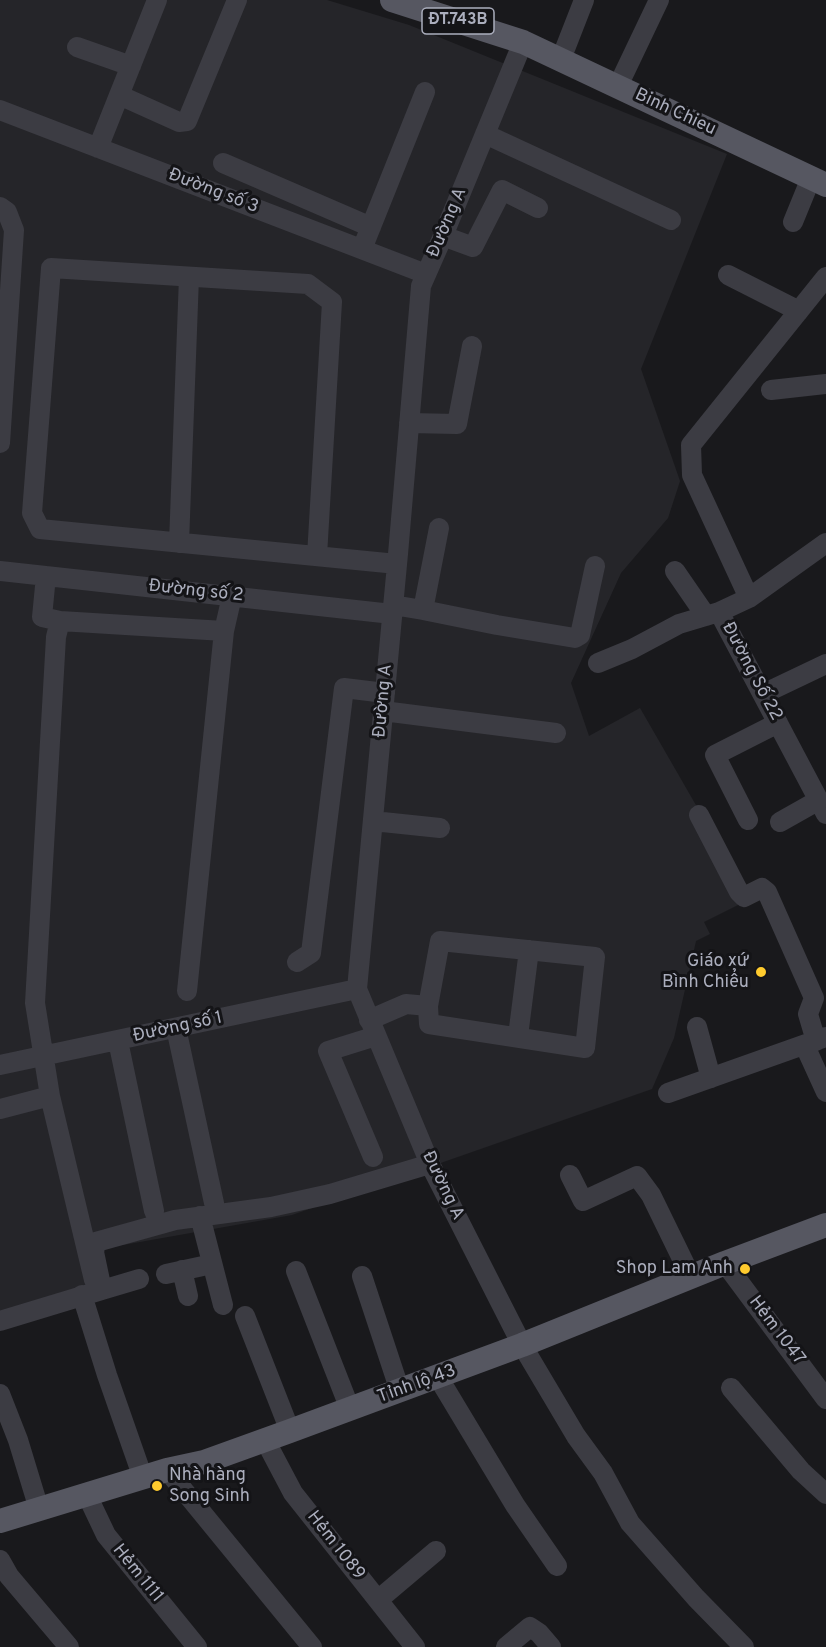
<!DOCTYPE html>
<meta charset="utf-8">
<style>
body{margin:0}
canvas{display:block;background:#19191c}
</style>
<canvas width="826" height="1647"></canvas>
<script>
const context = document.querySelector('canvas').getContext('2d');
context.lineJoin = 'round';
function fill(path, color) {
  context.fillStyle = color;
  context.fill(path, 'evenodd');
}
function shape(rows) {
  const path = new Path2D();
  for (const r of rows) {
    path.moveTo(r[0], r[1]);
    for (let i = 2; i < r.length; i += 2) path.lineTo(r[i], r[i + 1]);
  }
  return path;
}
function stroke(path, color, width, dash) {
  context.strokeStyle = color;
  context.lineWidth = width;
  context.lineCap = dash ? 'butt' : 'round';
  context.setLineDash(dash || []);
  context.stroke(path);
}
function write(font, color, halo, rows, align = 'center') {
  context.font = font + ' Overpass,sans-serif';
  context.lineWidth = 6;
  context.setLineDash([]);
  context.textBaseline = 'middle';
  context.strokeStyle = halo;
  context.fillStyle = color;
  for (const [text, x, y, turn = 0] of rows) {
    context.save();
    context.translate(x, y);
    context.rotate((+turn || 0) * Math.PI / 180);
    context.textAlign = isNaN(turn) ? turn : align;
    if (halo) context.strokeText(text, 0, 0);
    context.fillText(text, 0, 0);
    context.restore();
  }
}
fill(shape([
 [0,0,327,0,409,25,727,154,641,369,680,481,668,518,621,573,571,683,589,736,640,708,750,899,704,922,710,934,696,941,674,1038,652,1089,292,1215,89,1251,109,1297,0,1327]
]), '#252529');
stroke(shape([
 [523,42,443,236,421,286,398,554,357,989,430,1164,522,1345,576,1436,603,1473,630,1523,696,1598,744,1647],
 [77,47,131,66],
 [561,59,584,0],
 [618,86,659,0],
 [119,95,179,122,187,121,237,0],
 [0,110,426,274],
 [485,134,671,220],
 [98,148,157,0],
 [223,163,371,227],
 [0,207,7,212,14,230,0,443],
 [793,222,811,178],
 [443,236,473,247,502,190,538,208],
 [362,249,425,92],
 [728,275,799,311],
 [771,390,826,384],
 [409,423,457,424,472,346],
 [179,543,189,277],
 [826,543,749,598,719,612,826,814],
 [317,556,332,302,308,284,51,268,32,513,40,529,397,564],
 [0,571,392,614],
 [675,571,706,616],
 [46,576,42,617,60,621],
 [749,598,692,475,691,445,826,277],
 [393,605,423,610,439,528],
 [423,610,497,625,575,638,580,635,595,566],
 [224,631,232,596],
 [598,663,632,649,679,624,719,612],
 [763,694,826,664],
 [383,711,556,733],
 [699,815,739,892,744,897,762,888,767,892,814,998,808,1014,816,1041],
 [748,820,715,755,778,723],
 [373,821,440,828],
 [780,822,819,800],
 [297,962,311,953,344,688,385,693],
 [369,1020,406,1004,428,1006,440,941,595,957,585,1048,429,1024,428,1006],
 [697,1027,711,1078],
 [176,1028,214,1203],
 [518,1036,529,950],
 [118,1041,154,1211],
 [805,1046,826,1092],
 [0,1065,357,989],
 [668,1093,826,1037],
 [0,1109,50,1096],
 [373,1157,328,1051,376,1036],
 [570,1175,583,1201,637,1176,651,1195,691,1277],
 [200,1216,223,1305],
 [725,1263,826,1399],
 [182,1270,188,1296],
 [296,1271,350,1409],
 [166,1274,212,1264],
 [362,1276,400,1391],
 [94,1280,50,1096,35,1003,56,637,60,621,224,631,187,991],
 [102,1290,139,1279],
 [82,1295,107,1375,143,1478],
 [245,1316,290,1431],
 [0,1321,102,1290,94,1252,96,1242,175,1220,271,1207,330,1194,430,1164],
 [438,1377,515,1505,557,1566],
 [731,1388,801,1471,826,1494],
 [0,1394,18,1440,39,1509],
 [265,1440,293,1493,415,1647],
 [167,1470,312,1647],
 [87,1495,106,1535,197,1647],
 [0,1560,9,1576,69,1647],
 [378,1600,436,1551],
 [506,1647,530,1627,539,1633,551,1647]
]), '#3c3c43', 20);
stroke(shape([
 [392,0,523,42,826,185],
 [0,1521,167,1470,204,1462,290,1431,522,1345,725,1263,826,1225]
]), '#565761', 24);
for (const [x, y, r, color] of [
 [761,972,6,"#ffcb2e"],
 [745,1269,6,"#ffcb2e"],
 [157,1486,6,"#ffcb2e"]
]) {
  const dot = new Path2D();
  dot.arc(x, y, r, 0, 2 * Math.PI);
  context.fillStyle = color;
  context.fill(dot);
  stroke(dot, '#141417', 2);
}
for (const [x, y, w] of [
 [458,21,72]
]) {
  const box = new Path2D();
  box.roundRect(x - w / 2, y - 13, w, 26, 4.5);
  context.fillStyle = '#141417';
  context.fill(box);
  stroke(box, '#abaebd', 1.5);
}
write('bold 16px', '#abaebd', null, [
 ["ĐT.743B",458,21]
]);
write('18px', '#abaebd', '#141417', [
 ["Binh Chieu",675,113,25],
 ["Đường số 3",213,192,21],
 ["Đường A",448,223,-67],
 ["Đường số 2",196,592,6],
 ["Đường Số 22",751,672,62],
 ["Đường A",384,701,-85],
 ["Đường số 1",178,1028,-12],
 ["Đường A",442,1186,64],
 ["Hẻm 1047",776,1331,53],
 ["Tỉnh lộ 43",417,1385,-20],
 ["Hẻm 1089",335,1546,52],
 ["Hẻm 1111",137,1574,51]
]);
write('18px', '#abaebd', '#141417', [
 ["Giáo xứ",749,962],
 ["Bình Chiểu",749,983],
 ["Shop Lam Anh",733,1269],
 ["Nhà hàng",169,1476,"left"],
 ["Song Sinh",169,1497,"left"]
], 'right');
</script>
